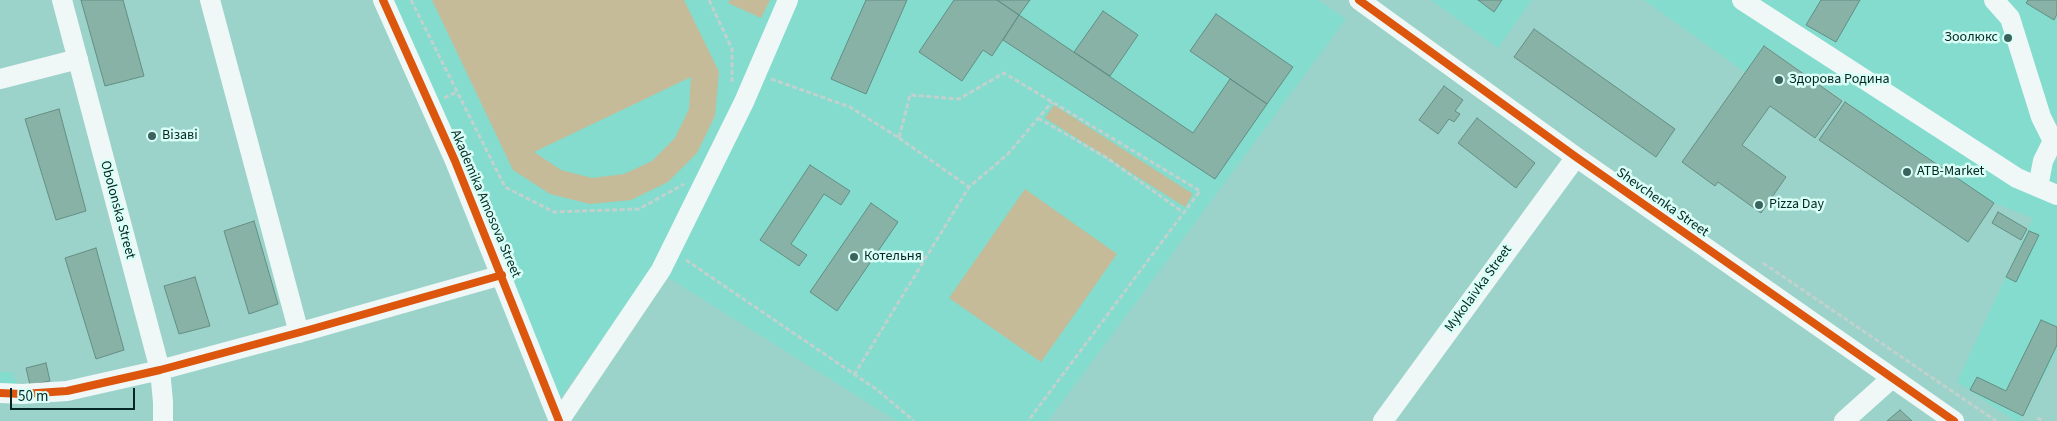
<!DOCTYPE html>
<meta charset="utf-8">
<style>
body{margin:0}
#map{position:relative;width:2057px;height:421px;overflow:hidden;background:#9bd3ca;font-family:"Source Sans 3",sans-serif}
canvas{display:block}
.scale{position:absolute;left:10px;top:388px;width:125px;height:22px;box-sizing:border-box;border:2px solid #052723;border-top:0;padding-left:6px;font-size:15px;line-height:18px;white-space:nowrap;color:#052723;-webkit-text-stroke:4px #d9fff7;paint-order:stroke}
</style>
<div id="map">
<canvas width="2057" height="421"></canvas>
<div class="scale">50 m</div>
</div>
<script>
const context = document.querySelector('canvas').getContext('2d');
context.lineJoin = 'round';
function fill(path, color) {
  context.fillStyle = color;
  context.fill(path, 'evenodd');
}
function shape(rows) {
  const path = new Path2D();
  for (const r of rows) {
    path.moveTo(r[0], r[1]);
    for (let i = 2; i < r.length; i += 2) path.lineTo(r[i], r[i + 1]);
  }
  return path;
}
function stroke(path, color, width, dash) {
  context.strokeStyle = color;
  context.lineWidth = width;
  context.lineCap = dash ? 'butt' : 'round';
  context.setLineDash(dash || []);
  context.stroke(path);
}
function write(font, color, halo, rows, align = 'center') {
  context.font = font + ' "Source Sans 3",sans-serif';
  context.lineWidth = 5;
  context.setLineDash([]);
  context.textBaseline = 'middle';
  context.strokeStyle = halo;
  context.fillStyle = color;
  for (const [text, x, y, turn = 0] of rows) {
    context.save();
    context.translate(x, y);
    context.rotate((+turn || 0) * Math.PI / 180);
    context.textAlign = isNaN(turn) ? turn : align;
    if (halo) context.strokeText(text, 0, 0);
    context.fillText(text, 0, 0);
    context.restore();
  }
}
fill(shape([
 [380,0,1318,0,1346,19,1048,421,897,421,653,268,560,398],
 [1431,0,1532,0,1498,48],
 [1644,0,2057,0,2057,351,2020,421,2015,421,1957,382,2033,218,1994,203,1765,46,1746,73],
 [0,372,12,372,17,385,0,387]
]), '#83dcce');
fill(shape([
 [432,0,684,0,719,72,715,116,697,153,668,182,631,200,590,204,550,194,513,170],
 [691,77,689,109,675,138,652,161,624,174,592,178,561,170,534,152],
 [730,0,770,0,761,18,728,3],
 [1054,105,1193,194,1185,207,1045,118],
 [1025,189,1117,254,1041,362,949,298]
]), '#c5bb98');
const building = shape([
 [81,0,123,0,144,76,105,86,81,0],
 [866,0,907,0,866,94,831,79,866,0],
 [954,0,997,0,1019,15,992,56,983,50,962,81,919,52,954,0],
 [997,0,1030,0,1019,15,997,0],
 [1478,0,1502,0,1494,12,1478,0],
 [1821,0,1860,0,1836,42,1806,25,1821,0],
 [2028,0,2057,0,2057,14,2054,20,2026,3,2028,0],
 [1103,11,1138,35,1110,76,1074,52,1103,11],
 [1216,14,1293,67,1267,104,1190,51,1216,14],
 [1019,15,1193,133,1230,79,1267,104,1215,179,1003,40,1019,15],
 [1534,29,1675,129,1656,157,1514,57,1534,29],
 [1764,46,1842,101,1815,138,1770,106,1742,145,1786,177,1761,213,1718,182,1715,186,1682,162,1764,46],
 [1444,86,1463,100,1455,111,1460,114,1454,122,1449,119,1438,134,1419,120,1444,86],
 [1845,102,1994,203,1968,242,1819,140,1845,102],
 [59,109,86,211,56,220,25,119,59,109],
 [1477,118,1535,163,1516,188,1458,143,1477,118],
 [810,165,850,191,841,205,824,194,791,244,807,255,799,266,760,240,810,165],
 [871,203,898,222,837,311,810,292,871,203],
 [1998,212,2027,229,2021,240,1992,223,1998,212],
 [254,221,278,304,249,314,224,231,254,221],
 [2029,231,2039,235,2016,282,2006,277,2029,231],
 [96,248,124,350,96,359,65,258,96,248],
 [195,277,210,326,179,334,164,286,195,277],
 [2041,320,2057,327,2057,345,2023,416,1970,390,1977,377,2006,391,2041,320],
 [46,363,50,381,30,385,26,368,46,363],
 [1900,410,1912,421,1887,421,1900,410]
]);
fill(building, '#89b2a6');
stroke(building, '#638e83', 1);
stroke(shape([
 [411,0,505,187,554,212,639,209,684,184],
 [709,0,732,49,732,82],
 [771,79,850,107,899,138,910,95,959,99,1004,73,1200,191,1028,421],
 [444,98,457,92],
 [1038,118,1107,158,1184,213],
 [899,138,969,187,1007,155,1052,102],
 [686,260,876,389,914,421],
 [1763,263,1996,421],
 [854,375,969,187],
 [2037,418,2044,421]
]), '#c0d1ce', 3, [5, 2.5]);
stroke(shape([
 [62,0,160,370,163,402,163,421],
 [210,0,299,333],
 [383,0,455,161,559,421],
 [1359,0,1576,157,1954,421],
 [1742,0,2017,178,2057,195],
 [1994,0,2010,18,2041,117,2053,141,2043,161,2038,187],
 [0,79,78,59],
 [0,393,22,394,67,391,160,370,312,329,502,275],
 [559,421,661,270,744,102,788,0],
 [1383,421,1576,157],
 [1844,421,1892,378]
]), '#f0f8f7', 20);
stroke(shape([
 [383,0,455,161,559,421],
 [1359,0,1576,157,1954,421],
 [0,393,22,394,67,391,160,370,312,329,502,275]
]), '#dd560d', 8);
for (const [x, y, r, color] of [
 [2008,38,5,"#3a635d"],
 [1779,80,5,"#3a635d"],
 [152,136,5,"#3a635d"],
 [1907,172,5,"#3a635d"],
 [1759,205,5,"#3a635d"],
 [854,257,5,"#3a635d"]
]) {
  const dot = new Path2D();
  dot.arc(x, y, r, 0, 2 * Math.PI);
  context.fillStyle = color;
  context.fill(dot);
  stroke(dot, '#d9fff7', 2);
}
write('14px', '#052723', '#d9fff7', [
 ["Зоолюкс",1998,38,"right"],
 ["Здорова Родина",1789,80],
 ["Візаві",162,136],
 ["ATB-Market",1917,172],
 ["Pizza Day",1769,205],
 ["Котельня",864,257]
], 'left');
write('14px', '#052723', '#d9fff7', [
 ["Shevchenka Street",1662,203,35],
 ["Akademika Amosova Street",485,204,67],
 ["Obolonska Street",117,210,75],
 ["Mykolaivka Street",1479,289,-54]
]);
</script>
